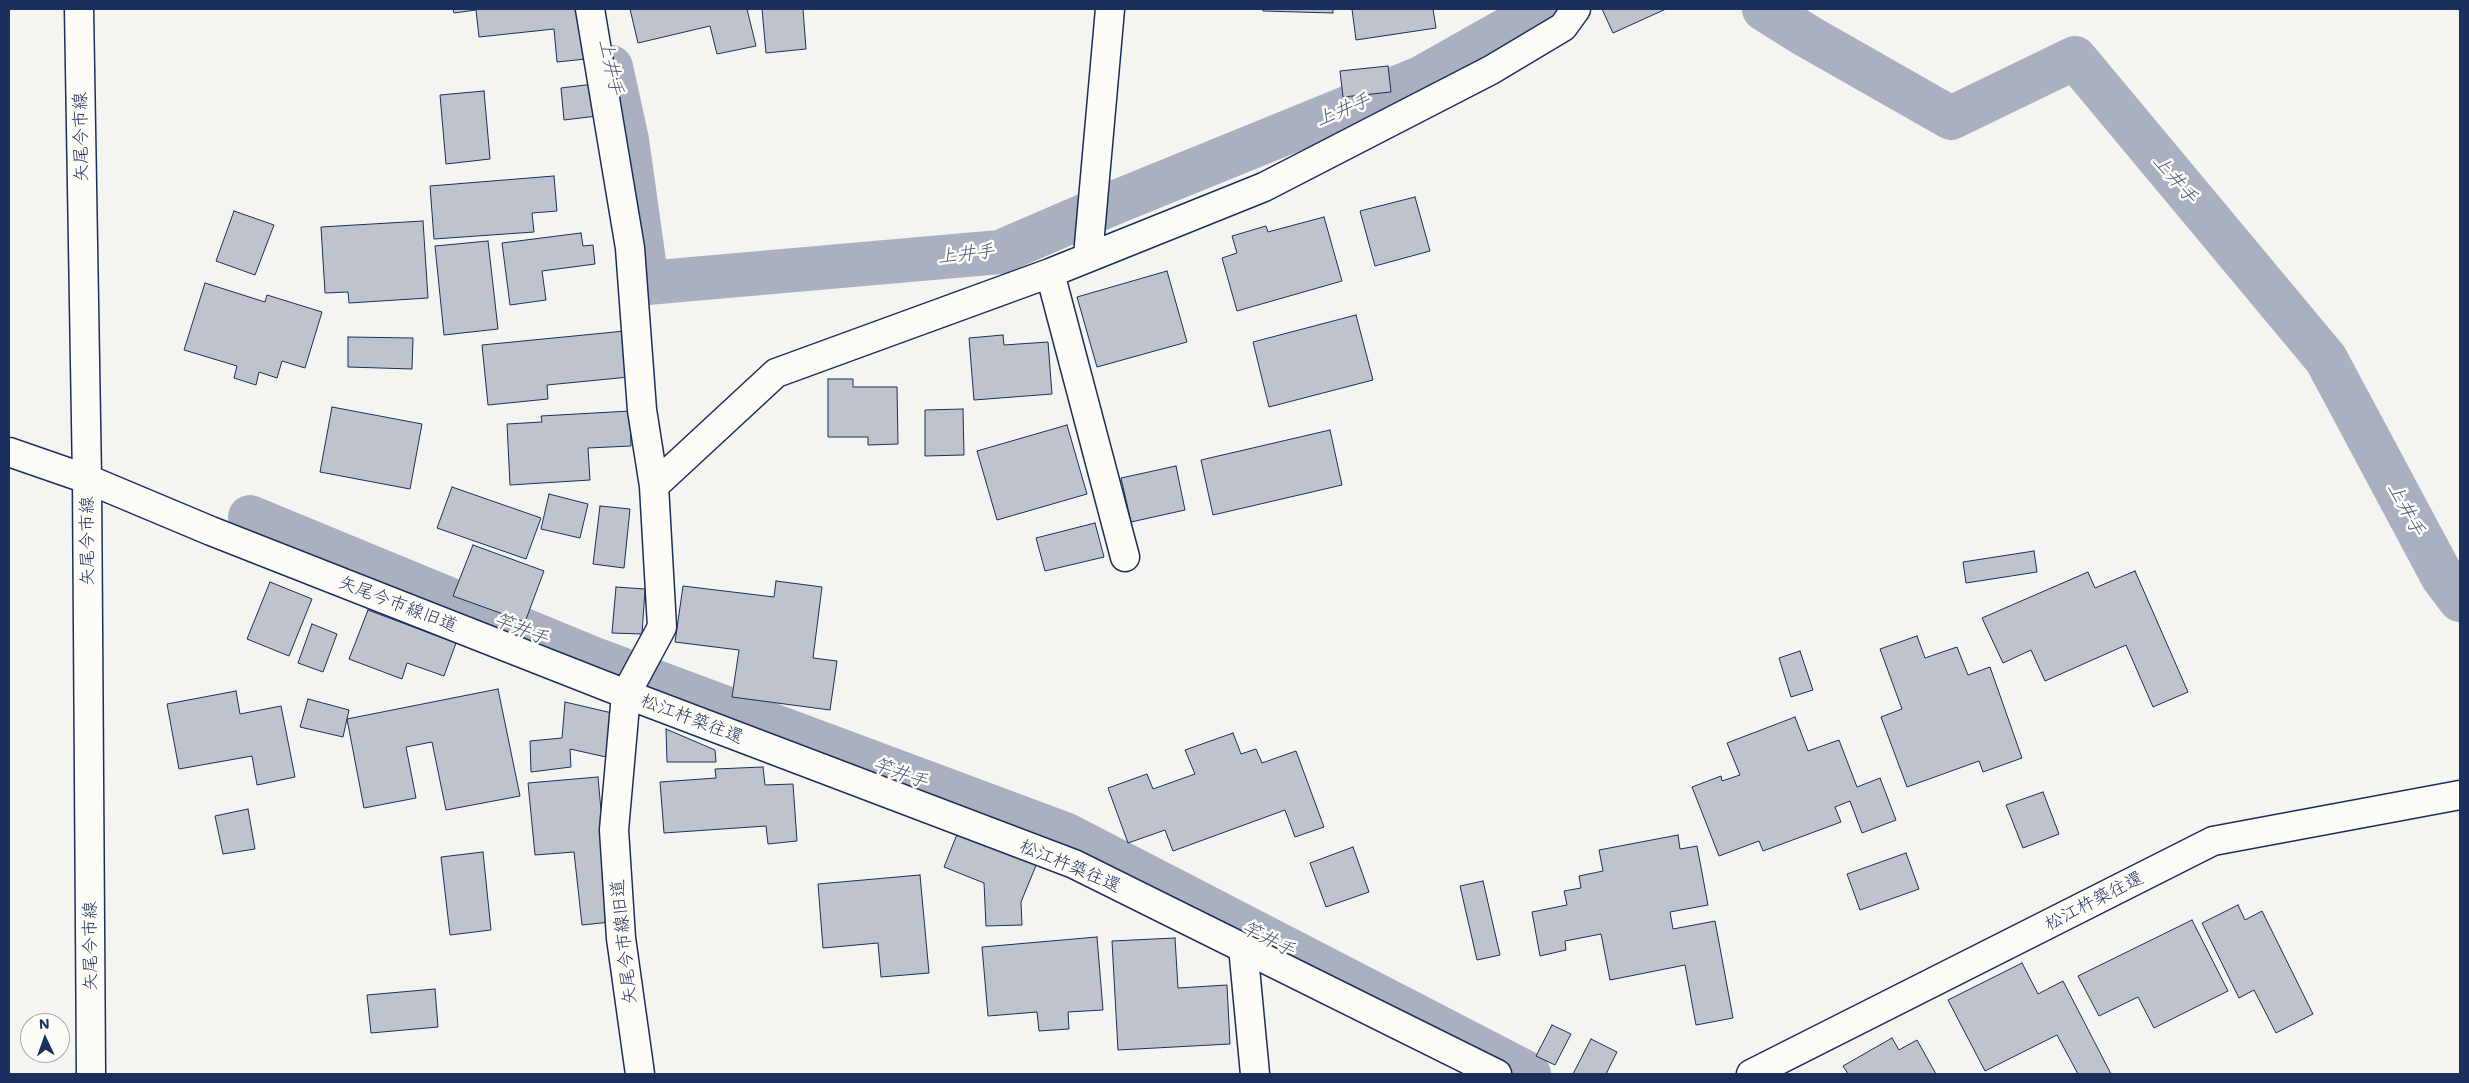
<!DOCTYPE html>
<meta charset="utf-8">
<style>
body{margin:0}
#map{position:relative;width:2469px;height:1083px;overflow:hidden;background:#f4f4f1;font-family:Mali,sans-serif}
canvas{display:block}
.frame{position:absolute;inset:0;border:10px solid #1b2f5e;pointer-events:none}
.north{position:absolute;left:20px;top:1013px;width:50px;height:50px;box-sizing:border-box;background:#fdfcf7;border:1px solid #a3aaba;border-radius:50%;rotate:357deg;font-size:14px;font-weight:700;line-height:20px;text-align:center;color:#1b2f5e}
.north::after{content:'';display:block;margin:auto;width:18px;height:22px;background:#1b2f5e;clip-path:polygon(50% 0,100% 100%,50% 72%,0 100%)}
</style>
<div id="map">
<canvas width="2469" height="1083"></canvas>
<div class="frame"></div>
<div class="north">N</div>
</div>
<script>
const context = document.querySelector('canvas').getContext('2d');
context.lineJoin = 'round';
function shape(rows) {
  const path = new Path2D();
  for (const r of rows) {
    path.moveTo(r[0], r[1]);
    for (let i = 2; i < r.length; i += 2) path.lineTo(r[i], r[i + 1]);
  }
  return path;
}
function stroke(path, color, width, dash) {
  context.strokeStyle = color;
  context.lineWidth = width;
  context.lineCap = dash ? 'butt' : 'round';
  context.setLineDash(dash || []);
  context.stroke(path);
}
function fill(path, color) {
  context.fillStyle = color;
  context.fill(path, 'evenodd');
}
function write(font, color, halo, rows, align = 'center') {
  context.font = font + ' Mali,"Klee One",sans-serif';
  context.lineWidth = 5;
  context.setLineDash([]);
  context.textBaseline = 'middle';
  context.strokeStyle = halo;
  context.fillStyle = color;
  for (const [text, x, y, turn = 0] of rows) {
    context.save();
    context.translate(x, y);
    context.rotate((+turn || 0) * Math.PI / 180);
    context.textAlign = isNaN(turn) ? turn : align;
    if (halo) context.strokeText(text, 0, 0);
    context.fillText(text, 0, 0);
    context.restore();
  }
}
stroke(shape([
 [1764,9,1807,36,1951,118,2075,58,2326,359,2442,576,2460,600],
 [611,67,627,140,647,283,1000,252,1116,202,1421,78,1543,9],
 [250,517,592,658,1065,834,1529,1074]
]), '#aab0bf', 44);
const building = shape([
 [453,9,581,9,586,59,557,62,554,29,479,37,476,10,454,13,453,9],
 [630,9,747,9,756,46,717,54,710,26,638,43,630,9],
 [762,9,803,9,806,49,766,53,762,9],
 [1263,9,1333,9,1333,13,1263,11,1263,9],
 [1352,9,1433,9,1436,28,1356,40,1352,9],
 [1602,9,1666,9,1613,33,1602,9],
 [1388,66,1391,92,1343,97,1340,71,1388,66],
 [594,84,597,116,564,120,561,88,594,84],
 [484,91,490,159,446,164,440,95,484,91],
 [554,176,557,211,532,213,534,232,434,239,430,186,554,176],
 [1415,197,1430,251,1375,266,1360,211,1415,197],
 [234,211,274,225,255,275,216,261,234,211],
 [1324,217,1342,281,1237,311,1222,258,1237,253,1232,236,1266,226,1268,232,1324,217],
 [423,221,428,298,349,303,348,292,325,293,321,227,423,221],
 [581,233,583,246,593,245,595,264,542,271,546,300,510,305,502,243,581,233],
 [488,241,498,329,444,335,435,246,488,241],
 [1167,271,1187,342,1097,367,1077,297,1167,271],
 [205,283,265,302,267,295,322,312,305,368,282,361,277,378,259,372,256,385,234,378,237,366,184,350,205,283],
 [1356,315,1373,380,1269,407,1253,342,1356,315],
 [625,331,629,377,547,385,548,399,488,405,482,345,625,331],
 [1003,335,1004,345,1048,342,1052,394,974,400,969,338,1003,335],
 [348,337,413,338,412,369,348,367,348,337],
 [828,379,853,379,853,387,897,387,898,444,868,445,868,437,828,437,828,379],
 [332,407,422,424,410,489,320,472,332,407],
 [963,409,964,455,925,456,925,410,963,409],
 [630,411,631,446,588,448,590,480,510,485,507,424,542,422,541,416,630,411],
 [1067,425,1087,494,997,520,977,451,1067,425],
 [1330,430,1342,485,1213,515,1201,460,1330,430],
 [1176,466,1185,510,1131,522,1121,478,1176,466],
 [452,487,541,518,526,559,437,528,452,487],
 [549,494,588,504,580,538,541,529,549,494],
 [600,506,630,509,624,568,593,564,600,506],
 [1095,523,1104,557,1045,571,1036,538,1095,523],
 [473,545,544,571,525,622,453,596,473,545],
 [2034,551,2037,572,1966,583,1963,562,2034,551],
 [2135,571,2188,692,2153,707,2126,645,2045,681,2031,650,2003,663,1982,618,2088,572,2095,588,2135,571],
 [776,581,822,587,813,658,837,661,830,710,732,697,739,650,675,642,683,586,774,597,776,581],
 [270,582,312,599,289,656,247,639,270,582],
 [616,587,645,589,642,634,612,633,616,587],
 [368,610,456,643,444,676,407,663,402,679,349,659,368,610],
 [312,624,337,634,323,672,298,663,312,624],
 [1917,636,1925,658,1957,647,1968,675,1990,667,2022,758,1983,772,1979,761,1907,787,1881,717,1902,709,1880,649,1917,636],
 [1800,651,1813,690,1791,697,1779,658,1800,651],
 [498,689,520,796,446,810,432,742,406,747,416,798,364,808,347,719,498,689],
 [236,691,240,714,281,706,295,777,257,785,252,756,179,769,167,704,236,691],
 [308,699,349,710,343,737,300,727,308,699],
 [565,702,612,713,606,757,570,749,571,767,531,772,530,741,562,738,565,702],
 [1795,717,1808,751,1839,740,1857,787,1880,778,1896,820,1862,833,1850,801,1835,807,1841,822,1763,851,1759,841,1719,856,1692,787,1721,776,1722,781,1740,775,1727,743,1795,717],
 [666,729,715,750,716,762,667,762,666,729],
 [1233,733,1241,754,1256,749,1262,763,1296,751,1324,827,1295,837,1285,810,1173,851,1165,830,1128,843,1108,788,1147,774,1153,789,1195,774,1185,750,1233,733],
 [763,767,765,785,793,784,797,841,768,844,766,826,664,833,660,782,716,778,715,769,763,767],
 [598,777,611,922,582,925,574,852,535,855,528,783,598,777],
 [2043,792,2059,834,2023,848,2006,805,2043,792],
 [248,809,255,849,223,854,215,816,248,809],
 [958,832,1037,863,1021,902,1022,925,986,926,984,883,944,867,958,832],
 [1678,835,1680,849,1697,846,1708,905,1670,912,1673,929,1715,921,1733,1018,1696,1025,1685,965,1610,980,1601,934,1565,941,1566,950,1540,956,1532,912,1567,905,1564,891,1581,888,1579,876,1603,871,1599,850,1678,835],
 [1353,847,1369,892,1326,907,1310,863,1353,847],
 [483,852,491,930,450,935,441,857,483,852],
 [1906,853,1919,889,1860,910,1847,874,1906,853],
 [920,875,929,973,881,977,878,943,823,948,818,884,920,875],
 [1483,881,1500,955,1477,960,1460,886,1483,881],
 [2238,905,2245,920,2262,911,2313,1014,2276,1033,2254,990,2239,998,2202,923,2238,905],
 [2192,920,2228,991,2154,1028,2138,997,2099,1016,2078,976,2192,920],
 [1097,937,1103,1010,1068,1012,1069,1029,1039,1031,1037,1012,988,1016,982,947,1097,937],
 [1175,938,1178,988,1227,985,1230,1044,1118,1050,1112,941,1175,938],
 [2022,963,2038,994,2063,981,2111,1074,2078,1074,2057,1035,1985,1071,1948,1000,2022,963],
 [435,989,438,1027,371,1033,367,995,435,989],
 [1552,1025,1571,1034,1555,1065,1536,1056,1552,1025],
 [1892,1038,1899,1050,1917,1040,1936,1074,1848,1074,1843,1066,1892,1038],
 [1591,1039,1617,1052,1606,1074,1573,1074,1591,1039]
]);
fill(building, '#bfc3cc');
stroke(building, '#1b2f5e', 1);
const minor = shape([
 [590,9,630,248,642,410,654,486,662,627,626,694,614,830,621,938,640,1074],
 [1088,256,1110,9],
 [1050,273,1125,557],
 [9,452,87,479,211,531,626,694,1074,864,1497,1074],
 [654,486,776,373,1050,273,1264,187,1491,70,1563,27,1576,9],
 [1243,947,1255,1074],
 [1751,1074,2213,841,2460,795]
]);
const secondary = shape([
 [79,9,87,479,91,1074]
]);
stroke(minor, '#1b2f5e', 31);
stroke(secondary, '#1b2f5e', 31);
stroke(minor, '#fdfcf7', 28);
stroke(secondary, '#fdfcf7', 28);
write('18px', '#1b2f5e', '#fdfcf7', [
 ["矢尾今市線",81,137,-91],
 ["矢尾今市線",87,541,-90],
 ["矢尾今市線旧道",398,604,21],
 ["松江杵築往還",692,719,21],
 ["松江杵築往還",1070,866,23],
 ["松江杵築往還",2094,901,-27],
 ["矢尾今市線旧道",624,942,-96],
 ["矢尾今市線",90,946,-90]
]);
write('italic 19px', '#46567b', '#fdfcf7', [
 ["上井手",611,67,78],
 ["上井手",1343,110,-22],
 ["上井手",2175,179,50],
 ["上井手",966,254,-6],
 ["上井手",2406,509,62],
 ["竿井手",521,629,22],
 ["竿井手",900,773,20],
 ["竿井手",1268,939,27]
]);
</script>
